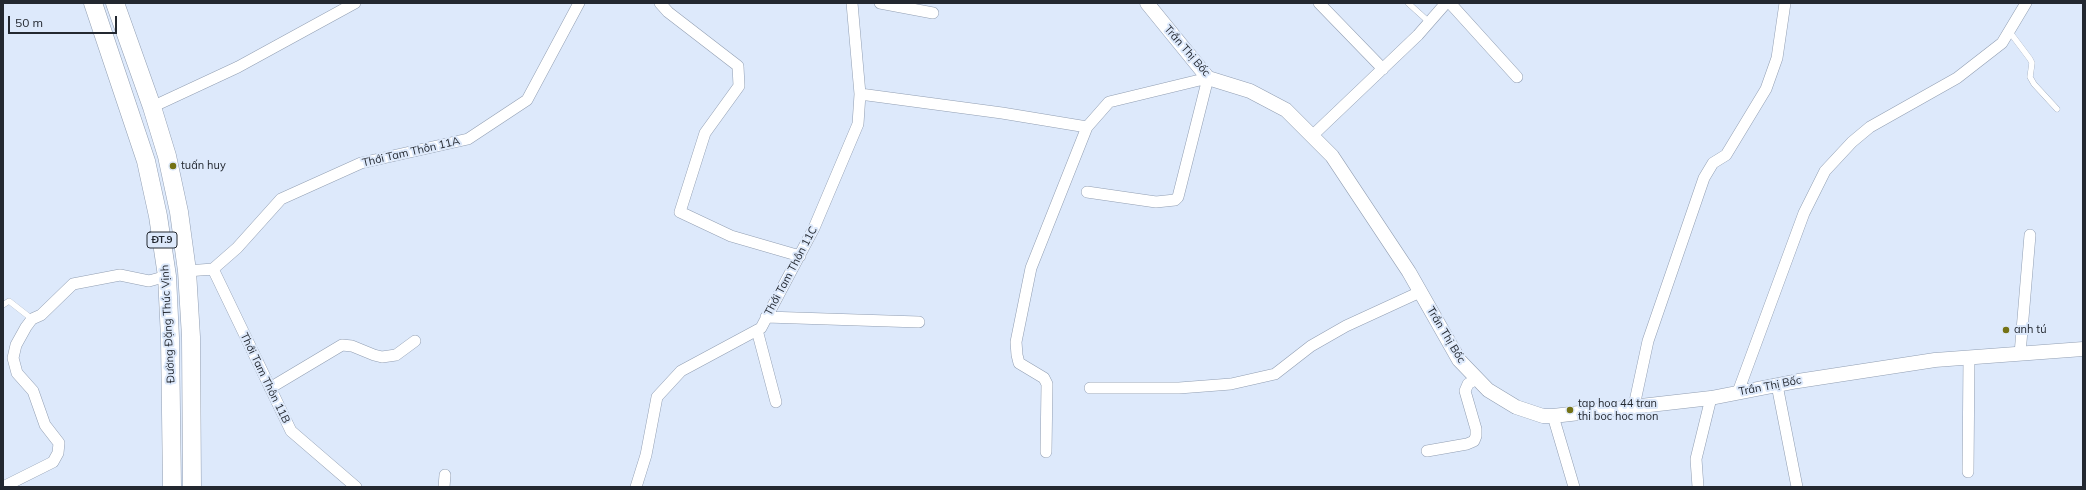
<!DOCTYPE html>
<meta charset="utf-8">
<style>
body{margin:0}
#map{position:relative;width:2086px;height:490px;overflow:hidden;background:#dde9fb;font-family:Mulish,sans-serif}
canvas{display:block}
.frame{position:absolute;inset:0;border:4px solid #232830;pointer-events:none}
.scale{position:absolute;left:8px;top:16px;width:109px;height:18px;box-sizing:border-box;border:2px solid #232830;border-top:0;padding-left:5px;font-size:12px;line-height:14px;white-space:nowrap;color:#232830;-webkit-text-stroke:3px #dde9fb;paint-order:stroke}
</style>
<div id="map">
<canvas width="2086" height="490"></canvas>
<div class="frame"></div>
<div class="scale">50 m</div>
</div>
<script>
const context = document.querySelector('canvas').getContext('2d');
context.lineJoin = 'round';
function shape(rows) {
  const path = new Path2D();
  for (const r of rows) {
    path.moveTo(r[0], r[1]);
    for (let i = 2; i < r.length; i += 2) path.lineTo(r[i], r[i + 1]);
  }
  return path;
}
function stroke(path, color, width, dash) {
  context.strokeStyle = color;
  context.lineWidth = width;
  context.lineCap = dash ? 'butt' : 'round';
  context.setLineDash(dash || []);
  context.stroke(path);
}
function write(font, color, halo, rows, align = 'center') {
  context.font = font + ' Mulish,sans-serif';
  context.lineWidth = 4;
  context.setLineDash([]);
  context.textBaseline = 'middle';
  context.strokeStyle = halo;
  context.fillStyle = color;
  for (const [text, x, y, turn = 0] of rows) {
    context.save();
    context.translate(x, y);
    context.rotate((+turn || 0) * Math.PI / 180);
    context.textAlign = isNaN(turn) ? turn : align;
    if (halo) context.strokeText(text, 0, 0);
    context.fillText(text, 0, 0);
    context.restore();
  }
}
const service = shape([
 [1408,3,1429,22],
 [2009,31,2030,59,2032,63,2030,77,2034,84,2057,109],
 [3,305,9,301,32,319]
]);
const minor = shape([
 [660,3,668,12,738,66,739,86,705,133,680,212,731,236,800,256],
 [880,3,933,13],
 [1319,3,1383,69],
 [1450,3,1517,77],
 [860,94,1002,113,1087,127],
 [152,107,238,67,355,3],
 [1312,136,1418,35,1446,3],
 [213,269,291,431,356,487],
 [187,271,213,269,237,248,281,199,361,163,468,139,527,100,579,3],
 [766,317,919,322],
 [757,330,776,402],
 [2020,354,2030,235],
 [1777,385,1797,487],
 [270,388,342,345,352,346,374,355,382,357,396,355,415,341],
 [1090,388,1179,388,1231,384,1275,374,1311,346,1346,326,1420,292],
 [1738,392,1804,213,1825,171,1852,142,1870,127,1957,78,2002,43,2026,3],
 [1634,406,1648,341,1704,178,1713,163,1726,155,1766,89,1777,58,1785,3],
 [1553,416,1574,487],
 [1427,451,1467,444,1474,441,1476,436,1476,429,1465,391,1468,384,1476,379],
 [1046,452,1047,384,1044,378,1019,363,1017,355,1016,342,1031,268,1087,127,1109,102,1208,78,1178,197,1175,200,1156,202,1087,192],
 [1968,472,1969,357],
 [3,487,53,462,58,453,59,443,45,425,33,391,17,373,13,358,16,345,26,327,32,319,41,315,73,284,120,275,149,281,167,276],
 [444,487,445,475],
 [636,487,646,455,657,397,681,371,761,328,814,228,858,124,860,94,852,3],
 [1698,487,1696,459,1711,398]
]);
const tertiary = shape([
 [1147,3,1208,78,1250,91,1286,110,1332,156,1409,272,1459,360,1488,390,1516,407,1543,416,1553,416,1711,398,1798,381,1935,360,2083,349]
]);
const primary = shape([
 [93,3,146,161,158,216,167,276,170,338,172,487],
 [115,3,152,107,167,156,179,212,187,271,191,337,192,487]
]);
stroke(service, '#919eb2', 6);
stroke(minor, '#919eb2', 12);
stroke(tertiary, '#919eb2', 15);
stroke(primary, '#919eb2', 19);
stroke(service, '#fff', 5.5);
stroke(minor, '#fff', 11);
stroke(tertiary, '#fff', 14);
stroke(primary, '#fff', 18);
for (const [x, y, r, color] of [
 [173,166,4,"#747215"],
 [2006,330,4,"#747215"],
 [1570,410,4,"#747215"]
]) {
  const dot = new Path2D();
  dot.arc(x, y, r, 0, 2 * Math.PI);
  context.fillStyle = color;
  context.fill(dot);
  stroke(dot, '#dde9fb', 1.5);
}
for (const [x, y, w] of [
 [162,240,30]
]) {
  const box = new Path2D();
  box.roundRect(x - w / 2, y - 8, w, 16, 3);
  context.fillStyle = '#dde9fb';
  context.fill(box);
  stroke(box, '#232830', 1);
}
write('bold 10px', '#232830', null, [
 ["ĐT.9",162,240]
]);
write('11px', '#232830', '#dde9fb', [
 ["Trần Thị Bốc",1187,51,49],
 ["Thới Tam Thôn 11A",411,152,-13],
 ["Thới Tam Thôn 11C",791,271,-62],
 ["Đường Đặng Thúc Vịnh",168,324,-93],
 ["Trần Thị Bốc",1446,335,59],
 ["Thới Tam Thôn 11B",265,378,64],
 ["Trần Thị Bốc",1770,386,-11]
]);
write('11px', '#232830', '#dde9fb', [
 ["tuấn huy",181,166],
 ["anh tú",2014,330],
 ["tap hoa 44 tran",1578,404],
 ["thi boc hoc mon",1578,417]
], 'left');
</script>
